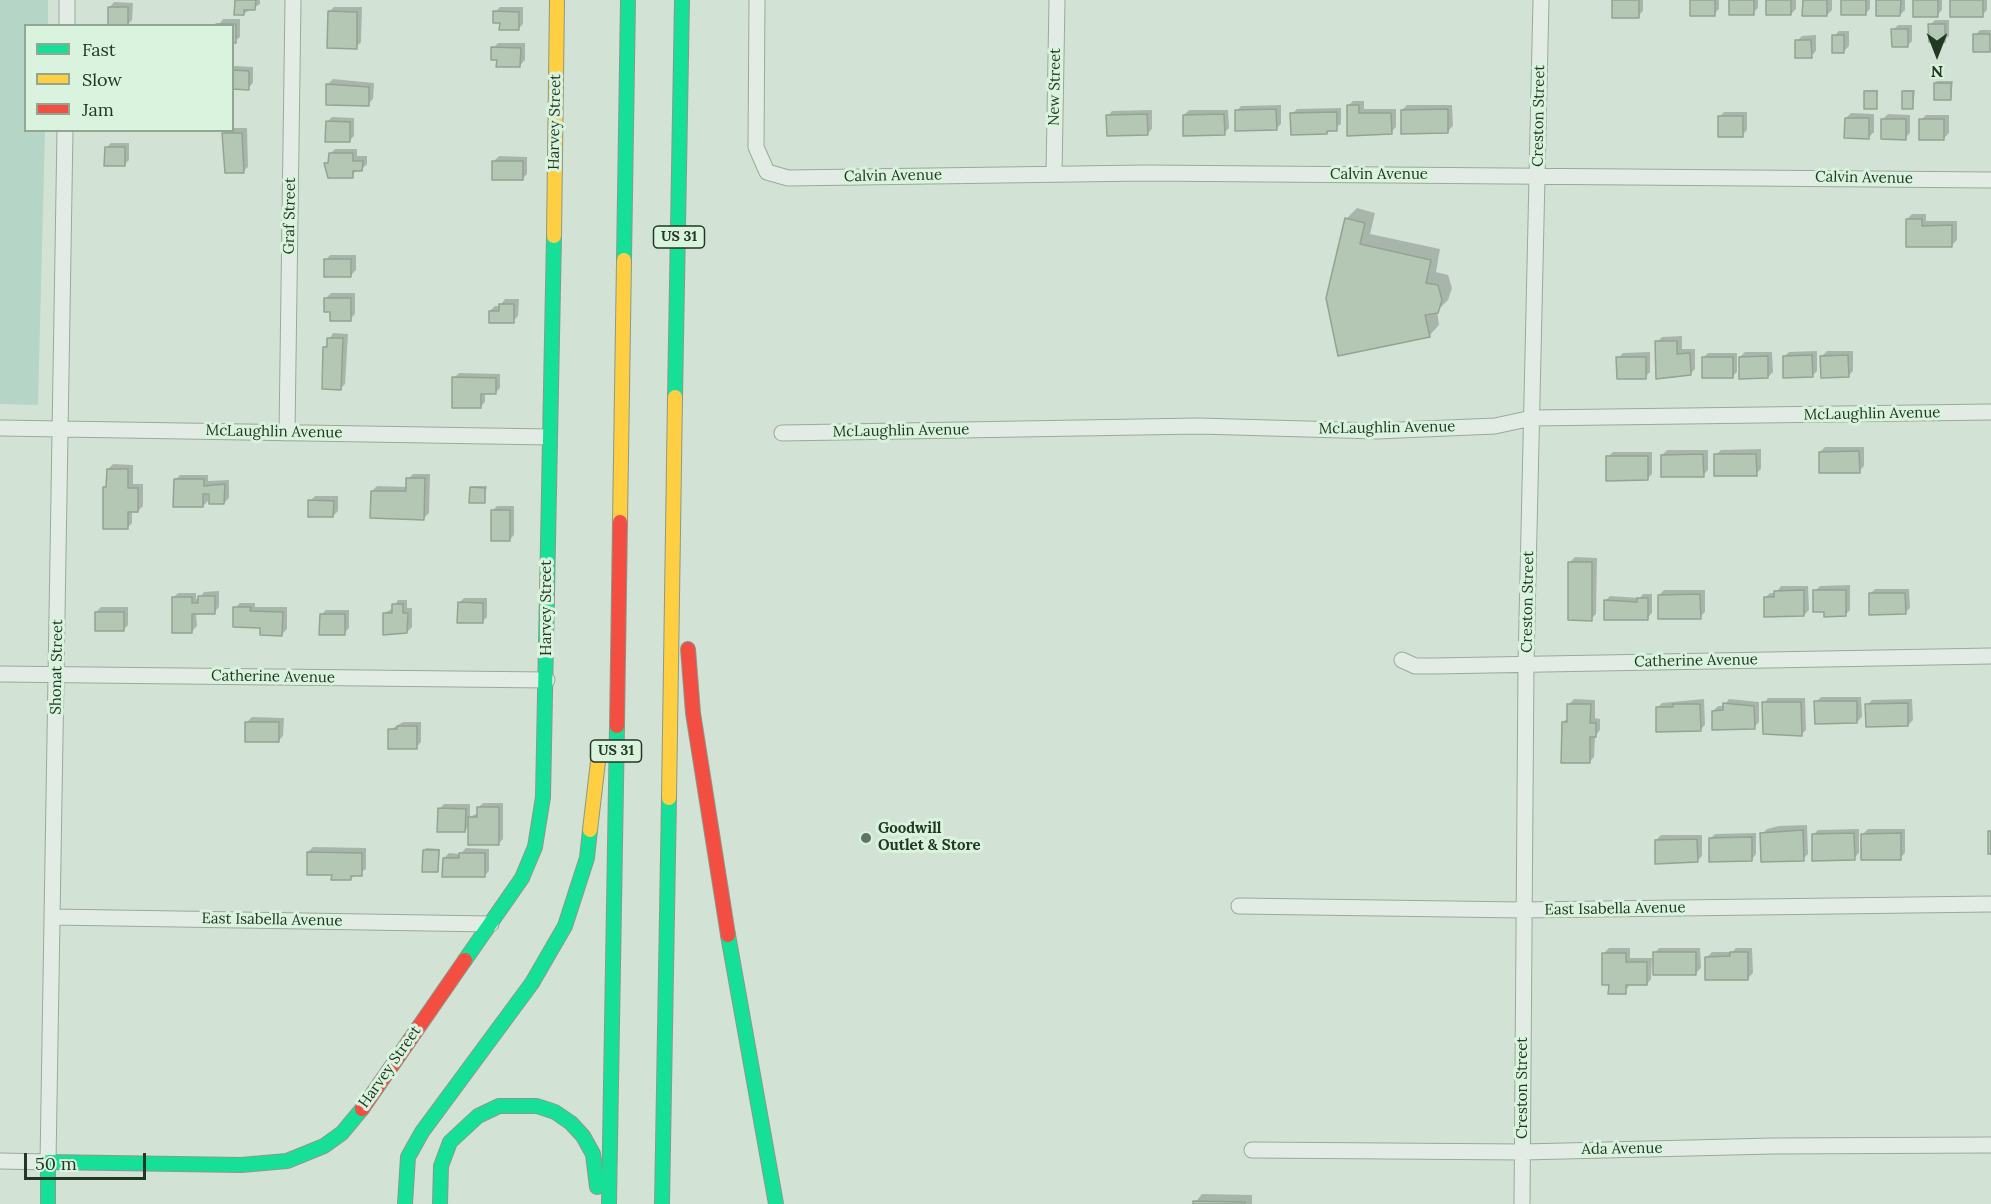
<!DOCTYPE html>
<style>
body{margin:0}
#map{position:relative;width:1991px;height:1204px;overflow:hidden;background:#d2e3d5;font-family:Lora,serif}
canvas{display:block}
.legend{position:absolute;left:24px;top:24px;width:210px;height:108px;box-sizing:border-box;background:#d9f3df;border:2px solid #90a893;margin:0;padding:8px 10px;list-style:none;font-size:18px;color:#223822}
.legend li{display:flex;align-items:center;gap:12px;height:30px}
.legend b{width:30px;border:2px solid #90a893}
.north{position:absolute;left:1907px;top:24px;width:60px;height:60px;-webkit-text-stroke:4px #d9f3df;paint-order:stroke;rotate:180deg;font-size:16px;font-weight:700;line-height:24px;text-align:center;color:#223822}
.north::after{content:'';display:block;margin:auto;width:21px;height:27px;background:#223822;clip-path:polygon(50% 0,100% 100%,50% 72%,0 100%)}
.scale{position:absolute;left:24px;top:1153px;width:122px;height:27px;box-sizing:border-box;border:3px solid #223822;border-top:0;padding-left:8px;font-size:18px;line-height:21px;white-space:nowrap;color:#223822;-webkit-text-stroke:4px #d9f3df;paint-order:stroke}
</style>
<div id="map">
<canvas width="1991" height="1204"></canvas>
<ul class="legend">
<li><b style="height:8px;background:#16e098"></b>Fast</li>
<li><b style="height:8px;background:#ffcf43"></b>Slow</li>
<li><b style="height:8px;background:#f24e42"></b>Jam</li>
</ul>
<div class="north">N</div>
<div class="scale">50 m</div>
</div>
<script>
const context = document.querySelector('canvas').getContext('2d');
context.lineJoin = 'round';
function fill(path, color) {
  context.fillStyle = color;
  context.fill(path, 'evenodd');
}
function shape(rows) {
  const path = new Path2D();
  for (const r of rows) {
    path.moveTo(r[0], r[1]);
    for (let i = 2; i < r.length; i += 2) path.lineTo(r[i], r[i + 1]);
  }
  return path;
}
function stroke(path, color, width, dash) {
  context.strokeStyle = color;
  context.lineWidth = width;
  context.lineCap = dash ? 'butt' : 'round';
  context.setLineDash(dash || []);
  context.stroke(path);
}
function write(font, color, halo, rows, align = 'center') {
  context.font = font + ' Lora,serif';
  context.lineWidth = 6;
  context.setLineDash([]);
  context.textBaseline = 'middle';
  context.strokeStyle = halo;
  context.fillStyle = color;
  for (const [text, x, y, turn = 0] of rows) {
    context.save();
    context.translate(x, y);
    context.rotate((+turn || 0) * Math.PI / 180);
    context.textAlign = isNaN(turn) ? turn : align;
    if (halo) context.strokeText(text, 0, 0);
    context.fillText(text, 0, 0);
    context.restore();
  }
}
fill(shape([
 [0,0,48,0,48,25,26,26,26,130,45,131,38,405,0,404]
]), '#b5d5c6');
fill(shape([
 [236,0,260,0,260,4,243,14],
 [1614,0,1643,0,1643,11,1638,16],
 [1691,0,1719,0,1719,9,1714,14],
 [1731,0,1758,0,1758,8,1753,13],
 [1768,0,1796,0,1796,9,1791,14],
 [1804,0,1832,0,1832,10,1827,15],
 [1843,0,1870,0,1870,9,1865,14],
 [1877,0,1905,0,1905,10,1900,15],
 [1914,0,1942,0,1942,10,1937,15],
 [1952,0,1987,0,1987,10,1982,15],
 [114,2,133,3,132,20,127,25,110,7],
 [334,7,362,7,361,42,356,47,329,12],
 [500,7,523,7,523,24,518,29,501,21,495,12],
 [223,19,240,19,240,37,235,41,232,26,218,26],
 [1935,20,1949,20,1949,36,1944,41,1930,25],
 [1898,25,1912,25,1912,41,1907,46,1893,30],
 [1980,30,1991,30,1989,50,1975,35],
 [1839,31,1849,31,1849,46,1844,51,1834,36],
 [1816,35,1816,51,1811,56,1797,41,1802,36],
 [498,43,525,43,525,60,520,65,493,48],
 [235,66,253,67,253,83,248,88,232,88,232,69],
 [333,79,374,83,373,99,368,104,328,84],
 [1937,81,1953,81,1951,99,1935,83],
 [1867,90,1878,90,1876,108,1865,92],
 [1905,90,1915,90,1913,107,1903,92],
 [1353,101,1364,101,1364,109,1396,109,1396,127,1391,132,1377,132,1348,106],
 [1281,105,1281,124,1276,129,1237,111,1241,106],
 [1407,105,1452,105,1453,126,1448,131,1402,110],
 [1341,108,1341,124,1327,133,1292,114,1297,109],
 [1152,110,1152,129,1147,134,1108,116,1112,111],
 [1189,110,1228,110,1229,128,1224,133,1184,115],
 [1724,112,1747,112,1747,130,1742,135,1719,117],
 [1851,113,1874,114,1874,132,1869,137,1846,118],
 [1888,114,1910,115,1910,133,1905,138,1883,119],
 [1926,115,1949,115,1949,133,1944,138,1921,120],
 [332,117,354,118,354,136,349,141,327,122],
 [232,128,247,128,248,167,243,171,224,133],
 [111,143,129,143,129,160,124,165,106,148],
 [335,149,357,149,357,156,367,156,367,164,362,169,357,169,352,176,326,170,330,154],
 [499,156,527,157,527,174,522,179,494,161],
 [1357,208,1375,213,1370,234,1440,249,1436,272,1448,275,1452,288,1448,300,1437,311,1439,325,1429,336,1339,354,1346,219],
 [1912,214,1926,214,1926,221,1957,221,1957,240,1952,245,1907,219],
 [330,255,356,255,356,270,351,275,326,260],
 [331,293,355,293,355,314,350,319,332,311,326,298],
 [505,299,519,299,518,316,513,321,490,311,495,306,500,306],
 [333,333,348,334,345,384,340,389,325,348],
 [1682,336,1682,349,1695,349,1695,369,1690,374,1657,342,1662,337],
 [1817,351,1817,371,1812,376,1784,357,1789,352],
 [1827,351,1853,351,1853,371,1848,376,1822,356],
 [1650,352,1650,372,1645,377,1618,358,1623,353],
 [1745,352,1772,352,1773,372,1768,377,1740,357],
 [1708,353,1737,353,1737,372,1732,377,1703,358],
 [459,373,500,374,500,388,495,393,485,393,485,402,480,407,454,378],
 [1825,447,1864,447,1864,466,1859,471,1820,452],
 [1761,449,1761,469,1756,474,1716,455,1721,450],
 [1667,450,1708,450,1708,470,1703,475,1662,455],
 [1613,452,1652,452,1652,474,1647,479,1608,457],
 [113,464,133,465,133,484,143,484,143,506,138,511,132,511,132,523,127,528,105,488,108,485,108,469],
 [413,474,430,474,429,513,424,518,372,491,377,486,408,487,408,479],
 [180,475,208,475,208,481,229,480,229,498,224,503,208,493,208,501,203,506,175,480],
 [473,486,487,486,484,501,471,488],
 [315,496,338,496,338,511,333,516,310,501],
 [497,506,514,506,514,535,509,540,492,511],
 [1575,557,1597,558,1596,614,1591,619,1570,562],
 [1850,585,1850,610,1845,615,1815,591,1820,586],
 [1781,586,1808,586,1809,610,1804,615,1765,598,1770,593,1776,593],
 [1875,589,1909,589,1910,608,1905,613,1870,594],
 [1664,590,1705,590,1705,612,1700,617,1659,595],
 [219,591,219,607,214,612,196,613,197,626,192,631,173,598,178,593,196,593,196,599,199,599,204,592],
 [1643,594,1652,594,1652,613,1647,618,1605,601,1610,596,1640,598],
 [464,598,487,598,487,617,482,622,459,603],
 [398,600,407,600,407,608,412,608,412,627,407,632,385,613,393,608],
 [240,603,255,603,255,607,287,607,287,629,282,634,262,626,235,608],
 [101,607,128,607,128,625,123,630,96,612],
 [326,610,349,610,349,628,344,633,321,615],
 [1821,697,1861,697,1862,717,1857,722,1816,702],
 [1768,698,1805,698,1806,730,1801,735,1764,703],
 [1574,699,1595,700,1595,718,1600,719,1600,730,1595,736,1594,757,1589,762,1563,722,1569,717,1569,704],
 [1704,699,1705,725,1700,730,1657,708,1662,703],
 [1729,699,1759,702,1759,722,1754,727,1713,711,1718,706,1724,706],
 [1912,699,1913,720,1908,725,1867,705,1872,700],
 [252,717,284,718,283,736,278,741,247,722],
 [403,722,421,722,421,742,416,747,390,730],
 [483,803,503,803,503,839,498,844,469,826,465,831,439,809,444,804,470,804,470,817,478,813,478,808],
 [1807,825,1808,854,1803,859,1762,834,1767,829,1779,826],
 [1859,829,1859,853,1854,858,1813,835,1818,830],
 [1868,829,1905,829,1905,853,1900,858,1863,834],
 [1756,833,1756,854,1752,859,1710,839,1715,834],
 [1661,835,1702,835,1702,856,1697,861,1656,840],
 [313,847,366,848,366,869,350,879,333,874,308,852],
 [426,848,440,849,438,871,424,851],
 [466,848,489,849,489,871,484,876,444,858,449,853,460,854],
 [1609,948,1630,948,1630,958,1652,958,1651,979,1647,984,1630,984,1625,992,1610,984,1604,953],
 [1659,948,1700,948,1701,968,1696,973,1655,953],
 [1736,948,1752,948,1753,973,1748,978,1707,957,1712,952,1732,952],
 [1202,1194,1252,1195,1252,1204,1194,1204]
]), '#0003');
const building = shape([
 [235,0,256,0,255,10,244,10,244,15,234,15,235,0],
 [1612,0,1639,0,1639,18,1612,18,1612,0],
 [1690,0,1715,0,1715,16,1690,16,1690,0],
 [1729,0,1754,0,1754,15,1729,15,1729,0],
 [1766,0,1791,0,1791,15,1766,15,1766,0],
 [1803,0,1827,0,1827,16,1802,16,1803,0],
 [1841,0,1866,0,1866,15,1841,15,1841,0],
 [1876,0,1901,0,1900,16,1876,16,1876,0],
 [1913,0,1938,0,1938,17,1913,17,1913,0],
 [1950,0,1983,0,1983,17,1950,17,1950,0],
 [108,7,128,7,128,26,108,26,108,7],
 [328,11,357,12,357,49,327,48,328,11],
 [493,11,519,12,519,30,499,30,500,23,493,23,493,11],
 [216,24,236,24,236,43,232,43,232,26,216,24],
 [1928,24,1945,24,1945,42,1929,42,1928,24],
 [1891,29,1908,29,1908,47,1892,47,1891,29],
 [1973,34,1990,34,1990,52,1973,52,1973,34],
 [1832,35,1844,35,1844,53,1832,53,1832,35],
 [1795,40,1811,40,1812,58,1795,58,1795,40],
 [491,47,521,48,520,67,496,67,497,60,491,60,491,47],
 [232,70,249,71,249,90,232,89,232,70],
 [1934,83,1951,83,1951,100,1934,100,1934,83],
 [326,84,369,87,369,106,326,105,326,84],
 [1864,91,1877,91,1877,109,1864,109,1864,91],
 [1902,91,1913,91,1913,109,1902,109,1902,91],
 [1347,105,1359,105,1359,113,1391,113,1392,134,1347,136,1347,105],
 [1276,109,1277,130,1235,131,1235,110,1276,109],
 [1448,109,1448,133,1401,134,1401,110,1448,109],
 [1337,112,1337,131,1327,131,1327,134,1291,135,1290,113,1337,112],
 [1147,114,1148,135,1107,136,1106,115,1147,114],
 [1224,114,1225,135,1183,136,1183,115,1224,114],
 [1718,116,1743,116,1743,137,1718,137,1718,116],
 [1845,118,1869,118,1869,139,1844,138,1845,118],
 [1881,119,1906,119,1906,140,1881,139,1881,119],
 [1919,119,1944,119,1944,140,1919,140,1919,119],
 [326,121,350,122,350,142,325,142,326,121],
 [222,133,242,133,244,173,225,173,222,133],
 [105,147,125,147,125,166,104,166,105,147],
 [329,153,353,153,353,161,363,161,362,171,353,171,353,178,328,178,324,163,328,163,329,153],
 [492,161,523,161,523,180,492,180,492,161],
 [1345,218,1365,223,1360,244,1431,260,1426,283,1438,285,1442,300,1438,313,1425,315,1430,337,1338,356,1326,298,1345,218],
 [1906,219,1922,219,1922,226,1952,225,1952,247,1906,247,1906,219],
 [324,259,351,259,351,277,324,277,324,259],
 [324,298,351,298,351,321,330,321,330,312,324,312,324,298],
 [499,304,514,304,514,323,489,323,489,311,499,311,499,304],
 [327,338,343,338,341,390,322,389,323,347,327,347,327,338],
 [1655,341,1677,341,1677,354,1690,353,1691,375,1656,379,1655,341],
 [1812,355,1813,377,1783,378,1783,356,1812,355],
 [1848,355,1849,377,1821,378,1820,356,1848,355],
 [1768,356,1768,378,1739,379,1739,357,1768,356],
 [1616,357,1646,357,1646,379,1617,379,1616,357],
 [1702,357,1733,357,1733,378,1702,378,1702,357],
 [452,377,496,378,496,394,481,394,481,408,452,408,452,377],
 [1859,451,1860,473,1819,473,1819,452,1859,451],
 [1703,454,1704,477,1661,477,1661,455,1703,454],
 [1714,454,1756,454,1757,476,1714,476,1714,454],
 [1606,456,1648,456,1648,480,1606,481,1606,456],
 [107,469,128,469,128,488,138,488,138,512,128,512,128,529,103,529,103,487,106,487,107,469],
 [406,478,425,478,424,520,370,518,371,491,406,491,406,478],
 [174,479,204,479,204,486,225,484,224,504,209,504,209,494,203,494,203,507,173,507,174,479],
 [470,487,485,488,485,503,469,503,470,487],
 [308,500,334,501,333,517,308,517,308,500],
 [491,510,510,510,510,541,491,541,491,510],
 [1568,562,1592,562,1592,621,1568,620,1568,562],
 [1804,590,1804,616,1764,617,1764,597,1774,597,1774,591,1804,590],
 [1813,590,1846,590,1846,616,1824,617,1824,612,1813,612,1813,590],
 [1869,593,1905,593,1906,614,1869,615,1869,593],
 [1700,594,1701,619,1658,619,1658,595,1700,594],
 [198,596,215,596,215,614,192,614,192,633,172,633,172,597,192,597,192,603,198,603,198,596],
 [1637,598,1648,598,1648,620,1604,620,1604,600,1637,602,1637,598],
 [458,602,483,603,483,623,457,623,458,602],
 [392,604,403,604,403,613,408,613,407,633,383,635,383,613,392,613,392,604],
 [233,607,251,607,250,611,283,612,282,636,260,635,260,628,233,627,233,607],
 [95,612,124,612,124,631,95,631,95,612],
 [320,614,345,614,345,635,319,635,320,614],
 [1814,701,1857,701,1857,723,1815,724,1814,701],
 [1762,702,1801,702,1802,736,1763,734,1762,702],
 [1723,703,1754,706,1755,729,1712,730,1712,711,1723,710,1723,703],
 [1908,703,1908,726,1866,727,1865,704,1908,703],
 [1567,704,1591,704,1590,723,1596,723,1596,737,1590,737,1590,763,1561,763,1562,722,1567,722,1567,704],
 [1673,704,1700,704,1701,731,1656,732,1656,707,1673,707,1673,704],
 [245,722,279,722,279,742,245,742,245,722],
 [397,726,417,726,417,749,388,749,388,729,397,729,397,726],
 [477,807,499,807,499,845,468,845,468,817,477,817,477,807],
 [438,808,466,809,465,832,437,832,438,808],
 [1803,830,1804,861,1761,862,1760,833,1803,830],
 [1988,831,1991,831,1991,854,1988,854,1988,831],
 [1854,833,1855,860,1812,861,1812,834,1854,833],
 [1901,833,1901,860,1861,860,1861,834,1901,833],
 [1752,837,1752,861,1709,862,1709,838,1752,837],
 [1697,839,1698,862,1655,864,1655,840,1697,839],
 [423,850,439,850,438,872,422,872,423,850],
 [307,852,362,853,362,876,351,876,351,880,331,880,332,875,307,875,307,852],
 [459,853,485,853,485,877,442,877,443,858,459,858,459,853],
 [1653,952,1696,952,1696,975,1653,975,1653,952],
 [1730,952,1748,952,1748,980,1705,980,1705,957,1730,956,1730,952],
 [1602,953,1626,953,1626,962,1647,962,1647,985,1626,985,1626,994,1608,994,1609,985,1602,985,1602,953],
 [1193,1201,1245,1202,1245,1204,1193,1204,1193,1201]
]);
fill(building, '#b3c7b4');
stroke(building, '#92a492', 1.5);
const street = shape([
 [757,0,756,147,767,172,788,178,1146,173,1991,180],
 [67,26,67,0],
 [1054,174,1057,0],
 [0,428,549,437],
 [287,433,293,0],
 [782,433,1199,426,1377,431,1495,426,1532,418,1991,412],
 [1402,660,1415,666,1434,666,1991,656],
 [0,674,547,680],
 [1239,906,1522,910,1991,904],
 [52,917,491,924],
 [1252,1150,1523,1152,1773,1146,1991,1145],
 [0,1161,48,1162,65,130],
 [1522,1204,1526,664,1541,0]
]);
const fast = shape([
 [624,260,628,0],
 [675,397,682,0],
 [728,935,776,1204],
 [465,960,522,878,535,847,543,797,554,236],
 [48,1204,48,1162,241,1165,287,1161,324,1146,342,1133,362,1109],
 [405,1204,408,1157,422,1132,532,983,565,926,587,858,590,830],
 [440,1204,441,1166,450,1142,478,1116,499,1106,537,1106,555,1112,571,1123,583,1136,593,1154,597,1187],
 [609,1204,617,726],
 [662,1204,669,798]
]);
const slow = shape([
 [554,236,557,0],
 [620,522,624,260],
 [669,798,675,397],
 [590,830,599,753]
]);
const jam = shape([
 [688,649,693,713,728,935],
 [617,726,620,522],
 [362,1109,465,960]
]);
stroke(street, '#9aa99c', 17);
stroke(fast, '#8a998b', 16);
stroke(slow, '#8a998b', 16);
stroke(jam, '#8a998b', 16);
stroke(street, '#e2ece4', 15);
stroke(fast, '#16e098', 14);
stroke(slow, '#ffcf43', 14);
stroke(jam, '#f24e42', 14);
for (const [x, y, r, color] of [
 [866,838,6,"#607461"]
]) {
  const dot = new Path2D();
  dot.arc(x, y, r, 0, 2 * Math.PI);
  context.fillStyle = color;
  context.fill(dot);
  stroke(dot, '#d9f3df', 2);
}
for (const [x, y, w] of [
 [679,237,51],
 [616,751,51]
]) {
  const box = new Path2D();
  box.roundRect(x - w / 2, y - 11, w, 22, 4.5);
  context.fillStyle = '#d9f3df';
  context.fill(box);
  stroke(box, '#223822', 1.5);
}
write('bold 14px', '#223822', null, [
 ["US 31",679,237],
 ["US 31",616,751]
]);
write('15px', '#223822', '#d9f3df', [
 ["New Street",1055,87,-89],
 ["Creston Street",1539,116,-89],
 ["Harvey Street",555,122,-89],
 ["Calvin Avenue",1379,175],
 ["Calvin Avenue",893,176,-1],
 ["Calvin Avenue",1864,178,1],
 ["Graf Street",290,216,-89],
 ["McLaughlin Avenue",1872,414,-1],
 ["McLaughlin Avenue",1387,428,-1],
 ["McLaughlin Avenue",901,431,-1],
 ["McLaughlin Avenue",274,432,1],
 ["Creston Street",1528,602,-89],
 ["Harvey Street",547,608,-90],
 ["Catherine Avenue",1696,661,-1],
 ["Shonat Street",57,667,-89],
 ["Catherine Avenue",273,677,1],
 ["East Isabella Avenue",1615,909,-1],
 ["East Isabella Avenue",272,920,1],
 ["Harvey Street",390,1067,-55],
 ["Creston Street",1523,1088,-90],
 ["Ada Avenue",1622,1149,-1]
]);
write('bold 15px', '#223822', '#d9f3df', [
 ["Goodwill",878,829],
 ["Outlet & Store",878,846]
], 'left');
</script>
